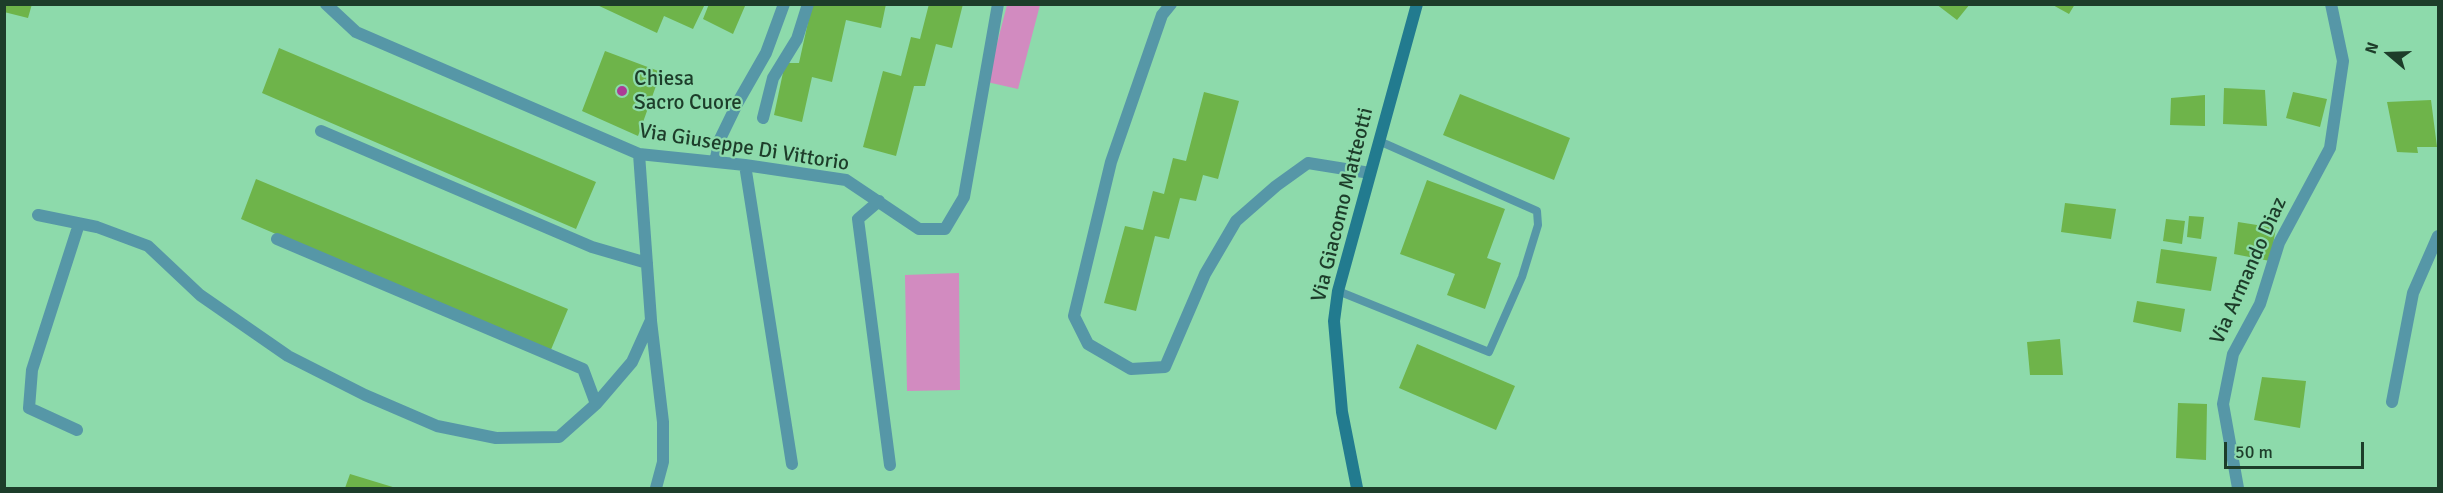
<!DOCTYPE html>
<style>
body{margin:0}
#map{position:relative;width:2443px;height:493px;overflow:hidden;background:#8ddaab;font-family:Signika,sans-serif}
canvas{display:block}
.frame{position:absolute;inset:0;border:6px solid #1d3d2a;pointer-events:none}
.north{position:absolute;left:2359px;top:24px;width:60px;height:60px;-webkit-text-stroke:4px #8ddaab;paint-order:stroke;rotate:289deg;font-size:16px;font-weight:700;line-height:24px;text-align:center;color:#1d3d2a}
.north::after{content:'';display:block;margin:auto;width:21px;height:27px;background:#1d3d2a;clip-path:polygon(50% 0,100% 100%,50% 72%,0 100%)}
.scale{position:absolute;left:2224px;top:442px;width:140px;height:27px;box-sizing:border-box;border:3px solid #1d3d2a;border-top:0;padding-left:8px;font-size:18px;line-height:21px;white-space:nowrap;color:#1d3d2a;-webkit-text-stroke:4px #8ddaab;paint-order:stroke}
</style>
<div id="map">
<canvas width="2443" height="493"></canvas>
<div class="frame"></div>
<div class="north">N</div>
<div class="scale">50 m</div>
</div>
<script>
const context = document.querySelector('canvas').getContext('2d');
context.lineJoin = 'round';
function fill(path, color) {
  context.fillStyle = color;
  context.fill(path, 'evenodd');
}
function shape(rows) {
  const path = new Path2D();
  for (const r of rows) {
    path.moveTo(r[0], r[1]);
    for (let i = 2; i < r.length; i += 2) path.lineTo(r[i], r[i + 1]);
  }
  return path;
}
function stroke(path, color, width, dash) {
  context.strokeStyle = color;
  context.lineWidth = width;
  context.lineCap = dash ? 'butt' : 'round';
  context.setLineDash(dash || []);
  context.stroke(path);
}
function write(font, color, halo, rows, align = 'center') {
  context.font = font + ' Signika,sans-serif';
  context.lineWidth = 4.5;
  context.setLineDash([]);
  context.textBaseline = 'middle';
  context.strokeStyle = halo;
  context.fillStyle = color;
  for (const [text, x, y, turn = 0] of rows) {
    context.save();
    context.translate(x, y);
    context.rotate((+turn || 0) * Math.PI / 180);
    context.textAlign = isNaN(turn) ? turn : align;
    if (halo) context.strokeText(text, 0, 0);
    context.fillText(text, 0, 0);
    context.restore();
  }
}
fill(shape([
 [1007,5,1040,5,1018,89,987,82],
 [959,273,960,390,907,391,905,275]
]), '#d28bc0');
fill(shape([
 [4,4,32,4,28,18,4,12],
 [595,4,705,4,693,29,664,16,657,33],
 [709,4,745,6,733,34,703,19],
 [812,4,886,4,881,28,846,20,832,82,812,77,802,122,774,115,785,63,799,63],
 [929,4,963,4,952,48,936,44,925,86,914,86,896,156,863,147,883,71,901,76,911,37,920,39],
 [1936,4,1970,4,1957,20],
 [2051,4,2075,4,2069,14],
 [279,48,596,182,576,229,262,93],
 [605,51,661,72,638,136,582,111],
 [2224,88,2265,90,2267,126,2223,124],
 [1204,92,1239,101,1218,179,1203,175,1196,201,1180,198,1169,239,1155,236,1136,311,1104,303,1125,226,1143,230,1153,191,1164,194,1173,158,1186,161],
 [2293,92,2327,99,2320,127,2286,118],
 [1460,94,1570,138,1554,180,1443,135],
 [2205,95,2205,126,2170,125,2171,98],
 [2431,100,2437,147,2417,147,2418,153,2397,152,2387,102],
 [256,179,568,309,550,352,241,219],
 [1427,180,1505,209,1487,258,1501,263,1485,309,1447,295,1455,274,1400,254],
 [2065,203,2116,209,2111,239,2061,232],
 [2189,216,2204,217,2201,239,2187,237],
 [2166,219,2185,221,2182,244,2163,241],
 [2238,222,2276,228,2270,261,2234,254],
 [2161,249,2217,257,2211,291,2156,283],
 [2137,301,2185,309,2181,332,2133,322],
 [2060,339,2063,375,2030,375,2027,342],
 [1417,344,1515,386,1496,430,1399,388],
 [2262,377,2306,381,2300,428,2254,420],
 [2178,403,2207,404,2206,460,2176,458],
 [350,474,396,488,345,488]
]), '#6eb44a');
stroke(shape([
 [1338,291,1489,352,1522,277,1538,225,1537,211,1379,141]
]), '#5697a7', 8);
stroke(shape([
 [326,4,356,32,639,154,745,165,846,180,919,229,945,229,964,197,998,4],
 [1171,4,1162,15,1111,162,1074,316,1088,344,1131,369,1165,367,1205,274,1236,221,1276,186,1308,163,1370,173],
 [763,118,773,78,797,39,808,4],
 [321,131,592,247,647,263],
 [715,162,720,139,738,102,766,53,784,4],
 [745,165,792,464],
 [879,201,858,219,890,465],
 [38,215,97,227,148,246,200,295,288,356,365,395,437,426,496,438,559,437,596,404,632,362,651,320,639,154],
 [277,239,583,369,596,404],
 [651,321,663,422,663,462,656,488],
 [2392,402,2413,293,2438,236],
 [77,430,29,408,32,370,79,224],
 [2238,488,2223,404,2233,354,2260,304,2279,243,2330,148,2343,61,2331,4]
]), '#5697a7', 12);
stroke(shape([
 [1357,488,1342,412,1334,321,1338,291,1417,4]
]), '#227b8f', 12);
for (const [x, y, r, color] of [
 [622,91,6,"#ac3b96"]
]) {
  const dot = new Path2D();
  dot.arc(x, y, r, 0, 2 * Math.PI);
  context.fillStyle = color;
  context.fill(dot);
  stroke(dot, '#8ddaab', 2);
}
write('21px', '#1d3d2a', '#8ddaab', [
 ["Chiesa",634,79],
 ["Sacro Cuore",634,103]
], 'left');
write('21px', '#1d3d2a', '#8ddaab', [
 ["Via Giuseppe Di Vittorio",744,148,9],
 ["Via Giacomo Matteotti",1343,205,-76],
 ["Via Armando Diaz",2249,271,-66]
]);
</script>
